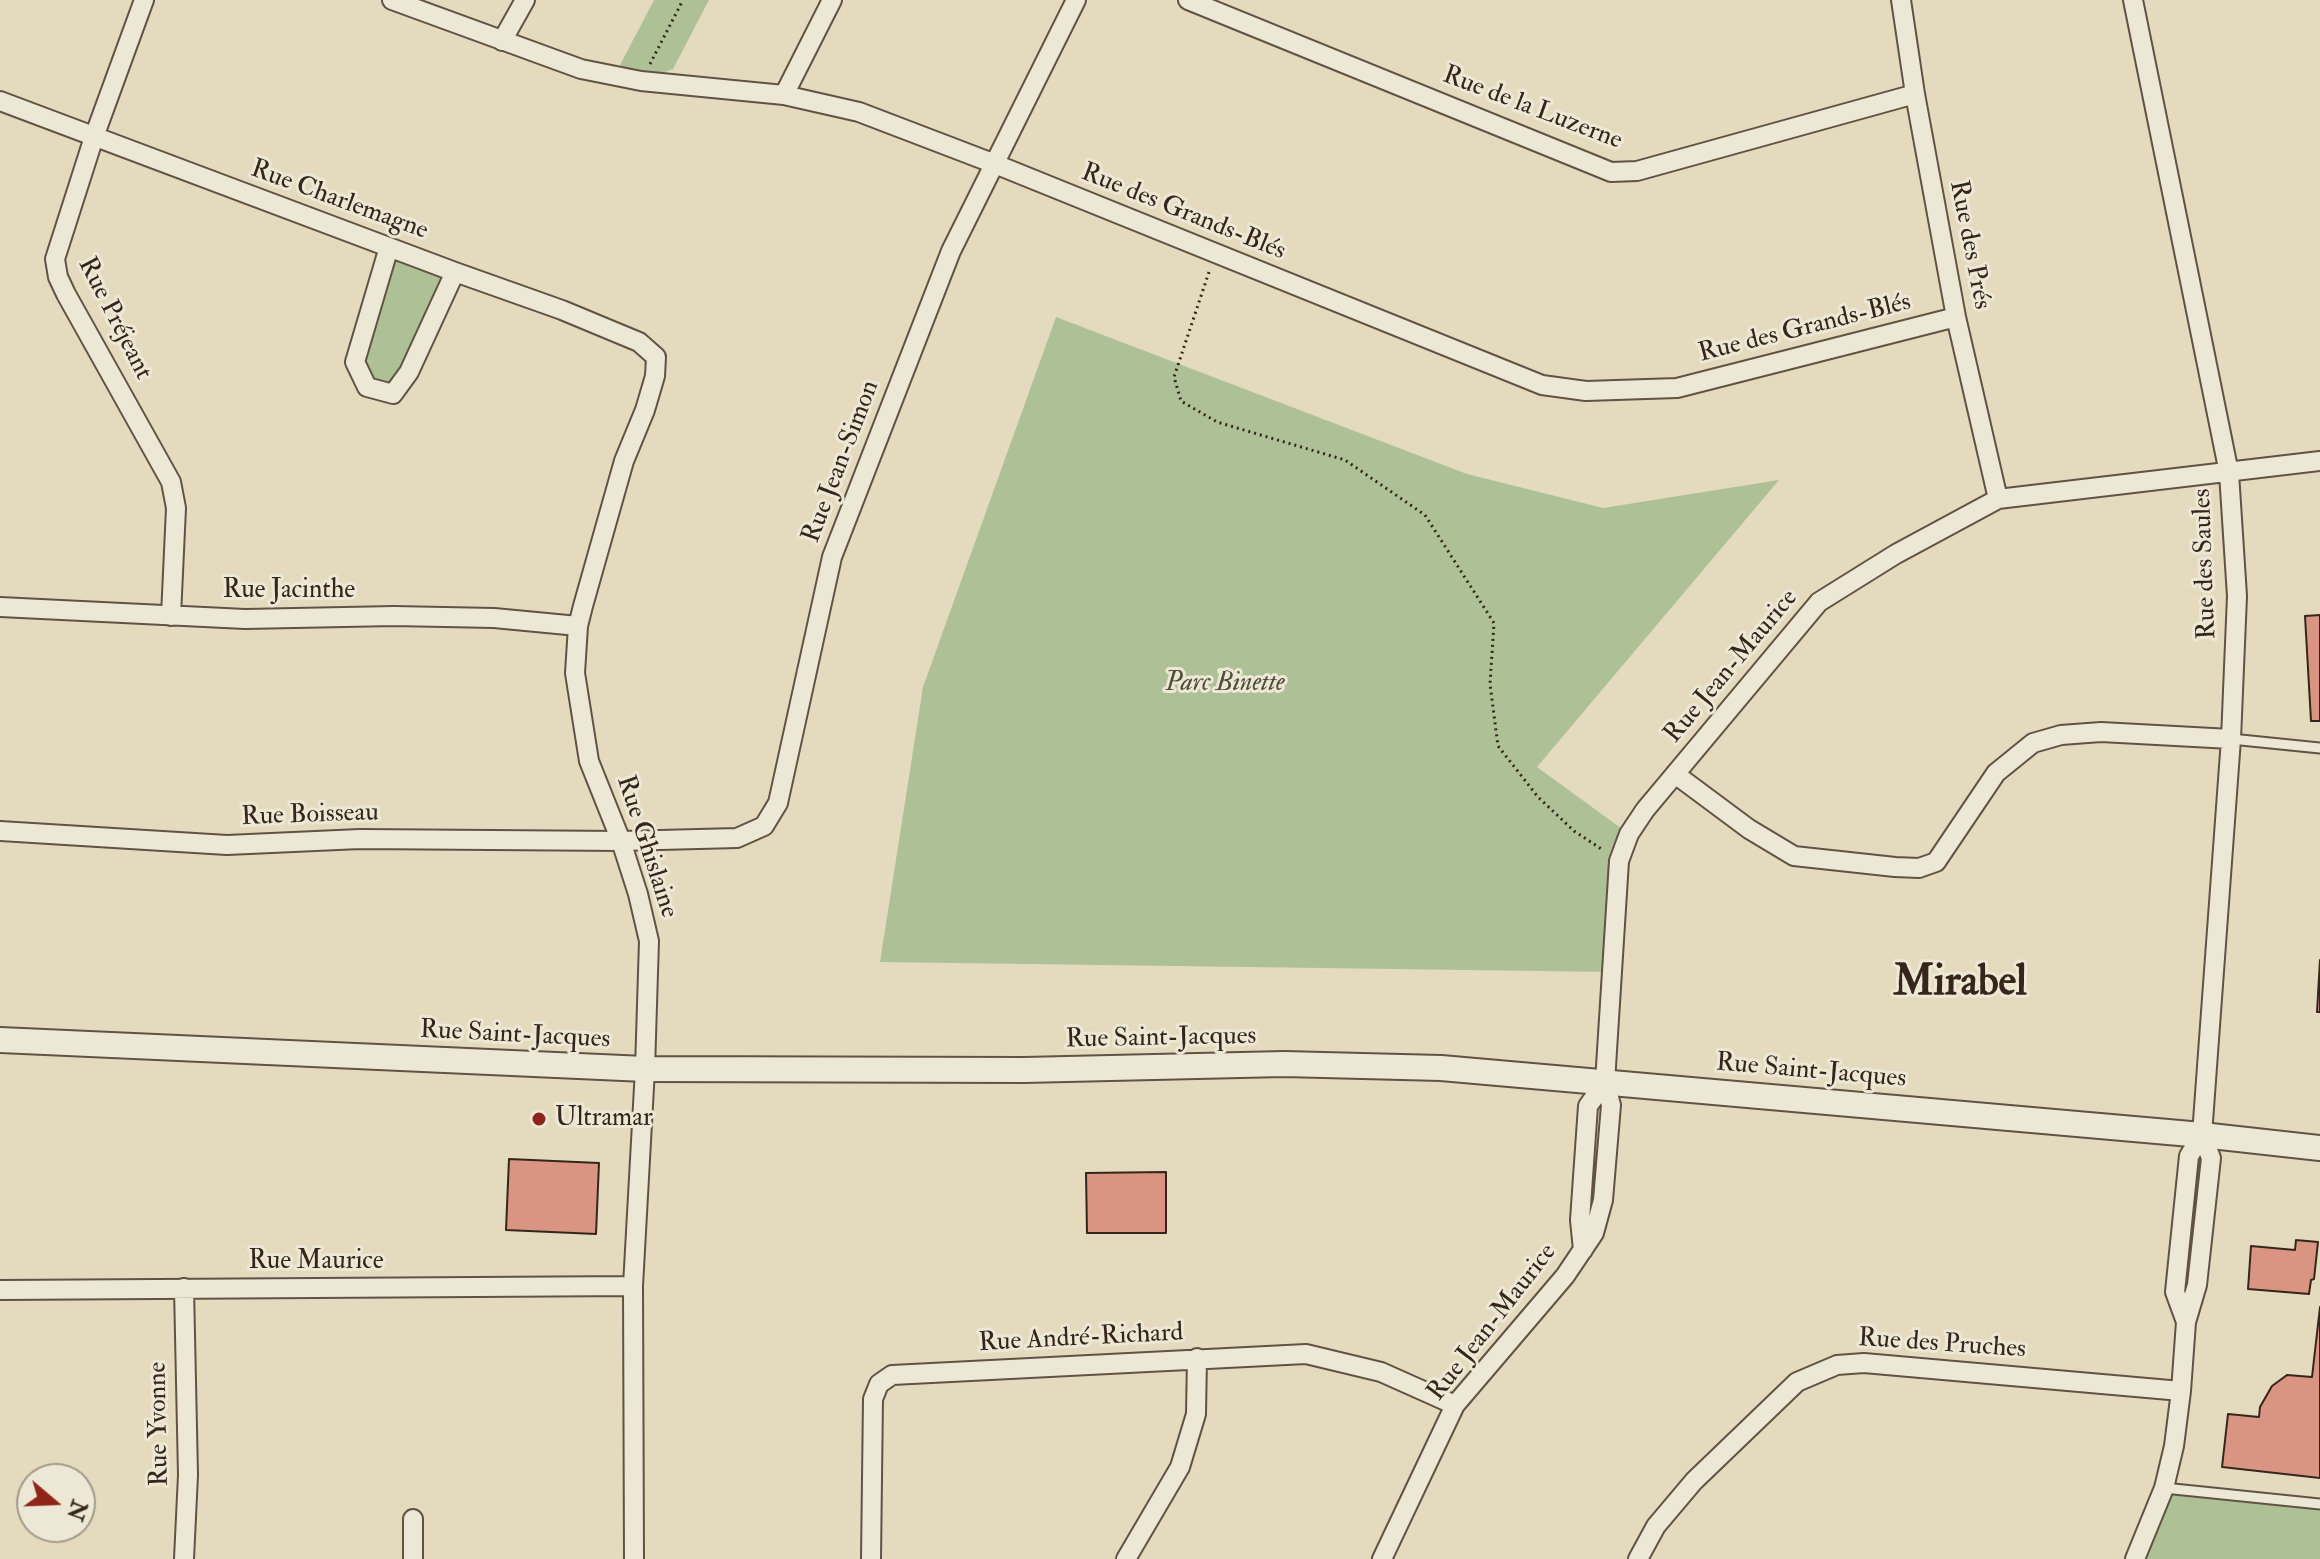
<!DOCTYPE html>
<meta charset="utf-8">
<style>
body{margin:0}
#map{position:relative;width:2320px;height:1559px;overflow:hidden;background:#e4dbbe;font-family:"IM FELL Double Pica",serif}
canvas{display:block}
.north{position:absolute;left:16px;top:1463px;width:80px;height:80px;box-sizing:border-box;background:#ede8d5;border:2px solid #a39a8b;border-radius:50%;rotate:109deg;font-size:22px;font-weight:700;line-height:32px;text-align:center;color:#34261b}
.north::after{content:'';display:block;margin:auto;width:28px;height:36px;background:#8f2418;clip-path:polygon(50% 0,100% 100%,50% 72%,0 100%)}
</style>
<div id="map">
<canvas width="2320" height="1559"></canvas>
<div class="north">N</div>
</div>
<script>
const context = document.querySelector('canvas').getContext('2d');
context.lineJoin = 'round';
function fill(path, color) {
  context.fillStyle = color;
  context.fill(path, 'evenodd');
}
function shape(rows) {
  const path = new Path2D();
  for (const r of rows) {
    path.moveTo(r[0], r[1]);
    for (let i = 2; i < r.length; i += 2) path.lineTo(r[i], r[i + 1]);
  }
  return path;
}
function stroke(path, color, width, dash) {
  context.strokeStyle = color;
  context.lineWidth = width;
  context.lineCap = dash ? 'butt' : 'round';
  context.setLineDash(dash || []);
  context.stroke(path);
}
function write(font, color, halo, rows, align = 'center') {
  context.font = font + ' "IM FELL Double Pica",serif';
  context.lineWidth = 6;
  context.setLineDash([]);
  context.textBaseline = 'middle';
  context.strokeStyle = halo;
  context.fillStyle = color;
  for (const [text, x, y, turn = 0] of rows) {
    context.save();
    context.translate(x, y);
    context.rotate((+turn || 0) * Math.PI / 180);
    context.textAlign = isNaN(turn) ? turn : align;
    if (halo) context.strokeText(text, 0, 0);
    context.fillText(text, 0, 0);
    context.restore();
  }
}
fill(shape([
 [654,0,709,0,673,69,641,81,620,65],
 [389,247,455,272,393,394,367,387,355,362],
 [1056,317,1467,474,1603,508,1779,480,1537,767,1629,834,1612,972,880,962,923,687],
 [2164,1488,2320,1504,2320,1559,2133,1559]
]), '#aec196');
const building = shape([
 [2320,615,2320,721,2311,721,2305,616,2320,615],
 [2320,960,2320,1012,2317,1012,2320,960],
 [509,1159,599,1163,596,1234,506,1230,509,1159],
 [1166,1172,1166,1233,1087,1233,1086,1173,1166,1172],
 [2296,1240,2318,1242,2314,1279,2311,1280,2309,1294,2248,1289,2251,1246,2295,1250,2296,1240],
 [2320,1307,2320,1478,2222,1467,2228,1414,2259,1417,2260,1407,2272,1386,2287,1375,2312,1377,2320,1307]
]);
fill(building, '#da9482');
stroke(building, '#34261b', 2);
const service = shape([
 [2231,739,2320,748],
 [2164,1488,2320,1504]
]);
const minor = shape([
 [144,0,94,137,55,259,58,277,66,294,171,482,176,508,171,616],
 [392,0,581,69,641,81,784,95,859,112,995,164,1542,385,1586,391,1677,388,1956,317],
 [1188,0,1611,172,1637,171,1915,94],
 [1901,0,1915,94,1956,317,1998,499],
 [2133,0,2229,473,2237,596,2231,739,2202,1135,2211,1158,2197,1285,2186,1322,2181,1391,2174,1446,2164,1488,2135,1559],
 [502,41,525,0],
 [784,95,832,0],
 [0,101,455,272,562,310,639,342,656,357,655,376,645,410,624,461,583,606,578,626,575,673,589,761,621,841,638,894,649,941,645,1069,633,1286,634,1559],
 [389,247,355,362,367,387,393,394,409,372,455,272],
 [0,607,245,619,394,616,494,618,578,626],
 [1675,774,1749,829,1794,856,1895,867,1919,868,1936,862,1996,773,2033,743,2061,735,2101,732,2231,739],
 [0,831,227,845,360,839,621,841,737,838,764,826,778,803,832,557,951,251,1076,0],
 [1583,1250,1580,1220,1588,1106,1605,1082],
 [184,1288,188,1475,184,1559],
 [0,1290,633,1286],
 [2186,1322,2175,1292,2189,1156,2202,1135],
 [413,1559,413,1519],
 [871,1559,873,1399,879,1384,892,1375,1306,1354,1381,1372,1455,1405],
 [1126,1559,1180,1467,1196,1414,1197,1358],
 [1382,1559,1455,1405,1565,1276,1594,1233,1603,1200,1611,1105,1605,1082,1619,861,1629,834,1645,810,1819,602,1896,554,1998,499,2320,461],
 [1638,1559,1656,1526,1694,1481,1797,1382,1837,1365,1864,1363,2181,1391]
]);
const tertiary = shape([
 [0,1040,645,1069,1024,1070,1284,1064,1441,1068,2202,1135,2320,1148]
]);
stroke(service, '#605344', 13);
stroke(minor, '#605344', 22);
stroke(tertiary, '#605344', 28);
stroke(shape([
 [650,64,683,0],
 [1209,272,1174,377,1181,401,1217,422,1345,460,1425,515,1494,623,1490,684,1498,746,1538,797,1574,831,1603,850]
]), '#34261b', 3, [2, 4]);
stroke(service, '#ede8d5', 9);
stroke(minor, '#ede8d5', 18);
stroke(tertiary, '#ede8d5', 24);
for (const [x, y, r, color] of [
 [539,1119,8,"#8f2418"]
]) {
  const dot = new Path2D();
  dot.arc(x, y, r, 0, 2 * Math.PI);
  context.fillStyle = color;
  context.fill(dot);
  stroke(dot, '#ede8d5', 3);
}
write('26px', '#34261b', '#ede8d5', [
 ["Rue de la Luzerne",1532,109,21],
 ["Rue Charlemagne",339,201,20],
 ["Rue des Grands-Blés",1183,213,22],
 ["Rue des Prés",1969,245,79],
 ["Rue Préjeant",114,319,63],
 ["Rue des Grands-Blés",1805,329,-14],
 ["Rue Jean-Simon",842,462,-69],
 ["Rue des Saules",2206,564,-92],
 ["Rue Jacinthe",289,591],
 ["Rue Jean-Maurice",1732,667,-50],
 ["Rue Boisseau",310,816,-2],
 ["Rue Ghislaine",646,847,72],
 ["Rue Saint-Jacques",515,1036,3],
 ["Rue Saint-Jacques",1161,1039,-1],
 ["Rue Saint-Jacques",1811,1072,5],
 ["Rue Maurice",316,1262],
 ["Rue Jean-Maurice",1493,1323,-52],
 ["Rue André-Richard",1081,1339,-3],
 ["Rue des Pruches",1942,1345,4],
 ["Rue Yvonne",160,1424,-91]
]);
write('italic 26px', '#524d3a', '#ede8d5', [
 ["Parc Binette",1225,684]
]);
write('26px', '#34261b', '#ede8d5', [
 ["Ultramar",555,1119]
], 'left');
write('bold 42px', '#34261b', '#ede8d5', [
 ["Mirabel",1960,985]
]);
</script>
